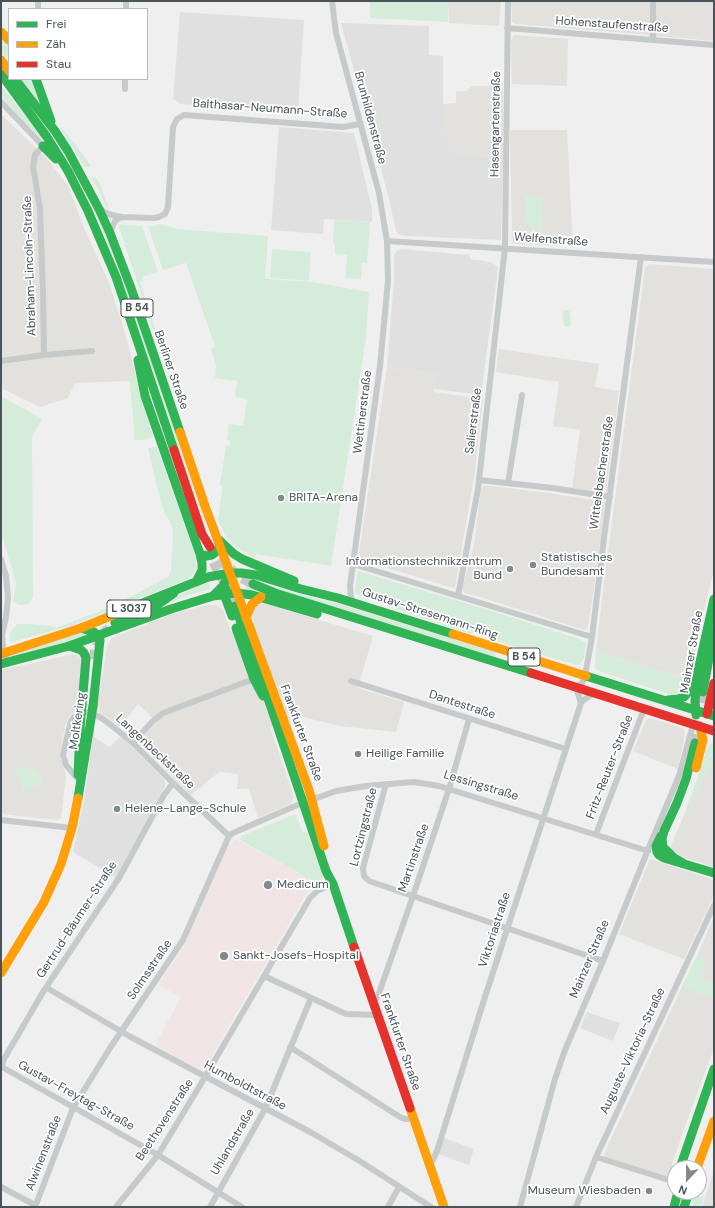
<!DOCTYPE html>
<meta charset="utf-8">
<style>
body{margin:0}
#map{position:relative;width:715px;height:1208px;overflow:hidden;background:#efefef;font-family:"DM Sans",sans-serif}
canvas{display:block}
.frame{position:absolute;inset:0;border:2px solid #485459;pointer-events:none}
.legend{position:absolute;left:8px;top:8px;width:140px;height:72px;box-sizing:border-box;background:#fff;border:1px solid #b6bbbd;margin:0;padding:5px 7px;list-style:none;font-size:12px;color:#485459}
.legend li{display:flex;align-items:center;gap:8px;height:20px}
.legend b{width:20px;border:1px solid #b6bbbd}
.north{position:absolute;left:667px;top:1160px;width:40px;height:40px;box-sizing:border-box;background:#fff;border:1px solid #b6bbbd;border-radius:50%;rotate:202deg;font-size:11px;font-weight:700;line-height:16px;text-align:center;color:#485459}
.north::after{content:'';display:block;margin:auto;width:14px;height:18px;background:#828a8e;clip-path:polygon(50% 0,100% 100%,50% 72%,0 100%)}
</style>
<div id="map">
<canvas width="715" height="1208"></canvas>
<div class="frame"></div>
<ul class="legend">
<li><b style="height:5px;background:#30b455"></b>Frei</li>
<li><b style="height:5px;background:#ff9f0a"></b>Zäh</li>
<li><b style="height:5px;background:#e5322d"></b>Stau</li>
</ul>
<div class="north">N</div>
</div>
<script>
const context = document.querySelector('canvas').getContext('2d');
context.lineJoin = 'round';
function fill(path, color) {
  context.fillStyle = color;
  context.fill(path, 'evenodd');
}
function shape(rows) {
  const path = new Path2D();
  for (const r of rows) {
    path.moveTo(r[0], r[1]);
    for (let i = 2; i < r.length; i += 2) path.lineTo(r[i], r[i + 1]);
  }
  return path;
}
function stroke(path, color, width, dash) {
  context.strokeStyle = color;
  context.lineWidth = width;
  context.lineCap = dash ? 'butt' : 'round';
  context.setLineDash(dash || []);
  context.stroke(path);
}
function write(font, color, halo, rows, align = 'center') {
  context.font = font + ' "DM Sans",sans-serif';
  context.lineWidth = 3.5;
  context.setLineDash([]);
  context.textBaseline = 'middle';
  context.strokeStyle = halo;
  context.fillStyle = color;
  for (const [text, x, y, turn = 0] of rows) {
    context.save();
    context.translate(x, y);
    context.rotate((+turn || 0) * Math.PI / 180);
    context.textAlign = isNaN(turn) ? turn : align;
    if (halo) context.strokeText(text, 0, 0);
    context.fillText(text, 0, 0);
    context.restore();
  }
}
fill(shape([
 [448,1,501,1,499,26,449,23],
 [511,1,650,1,650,35,515,24,512,22],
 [656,1,714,1,714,41,656,36],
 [514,35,568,39,567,86,512,84,511,41],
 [471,86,503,86,503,156,454,155,443,134,443,104,456,103,456,91,467,91],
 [1,114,47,159,69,187,82,223,109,283,128,343,136,376,129,376,130,381,75,383,68,398,40,407,1,388],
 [510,130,567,130,573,246,517,244,512,243],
 [649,264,714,269,714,570,702,618,688,679,596,652,603,591,645,268],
 [499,349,599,364,595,387,619,391,606,491,603,492,572,488,580,430,553,426,559,382,496,372],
 [387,367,436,374,434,392,483,399,474,477,455,587,453,588,358,559],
 [485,485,548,493,606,502,591,608,587,629,584,630,477,596,465,593,463,591,463,586,474,545,481,489],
 [260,604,265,604,373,636,358,688,404,702,396,732,340,726,299,716,270,727,294,797,290,804,258,818,249,789,237,789,238,774,219,772,191,795,140,744,140,741,157,722,138,704,120,727,100,712,98,703,107,647,110,640,114,637,170,615,207,605,216,605,223,610,231,632,254,623,253,613,255,608],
 [73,654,78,655,82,661,77,710,69,716,65,726,60,753,60,758,64,768,66,777,61,818,58,820,1,814,1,670],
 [651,718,682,728,684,730,685,735,678,769,633,751,645,722,647,719],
 [714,742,714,867,680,856,671,850,671,845,684,815,698,777,706,751,710,744],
 [650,859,714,880,714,895,684,959,619,934],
 [714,916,714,1048,684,1129,668,1177,607,1158,605,1157,604,1154,682,987,697,956],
 [714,1170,714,1207,702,1207]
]), '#e3e1dd');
fill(shape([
 [180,12,304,20,298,110,181,104,173,99],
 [341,23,429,26,429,55,443,56,443,133,454,135,454,155,503,156,501,240,405,236,399,234,396,231,388,195],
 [279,127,354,133,372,209,372,222,324,219,323,234,271,230],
 [401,249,470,255,470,259,490,262,497,266,498,269,481,395,434,389,436,374,387,367,394,279,394,255,397,251],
 [93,736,109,747,121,736,164,779,165,783,165,786,116,878,73,852,84,800],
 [587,1012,620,1023,613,1041,580,1028],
 [444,1138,474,1149,469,1165,438,1154]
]), '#e1e0e1');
fill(shape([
 [236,839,313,881,310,885,309,891,305,896,204,1069,201,1070,155,1045,181,997,158,985,184,947,226,850,229,845]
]), '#f0e4e5');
fill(shape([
 [370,1,448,1,448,22,370,18],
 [1,36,9,44,9,48,8,49,9,51,9,55,6,58,1,52],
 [20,79,33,79,48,116],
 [1,87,2,87,42,137,45,143,17,115,1,95],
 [44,122,65,154,85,189,113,250,216,545,208,552,202,551,201,541,205,550,215,544,203,517,111,250,98,220,83,189],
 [60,127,61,127,85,157,91,167,85,167],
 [93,177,96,178,100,184,110,211,105,205,99,191,92,179],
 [525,196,541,197,542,231,533,231,530,224,525,223],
 [334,220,370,222,367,263,362,263,361,279,345,278,347,255,335,254,335,244,333,244],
 [118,224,142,226,158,272,142,277,143,280,140,282,162,350,162,351,160,352],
 [161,224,177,229,268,236,265,279,313,282,369,292,366,338,331,566,256,554,255,558,235,546,225,535,218,520,222,490,222,486,220,485,226,445,229,446,230,441,227,440,229,424,243,426,247,399,235,397,237,381,215,378,216,366,211,349,215,346,186,263,163,270,148,226,155,226],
 [272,249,311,252,309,281,270,278],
 [564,310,569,310,570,313,571,322,570,327,565,327,563,322,562,314],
 [129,376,136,376,142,403,153,435,152,437,145,440,134,440,134,427],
 [1,396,42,419,32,436,33,597,28,604,20,605,13,602,16,583,1,532],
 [157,447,195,555,196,563,195,570,191,577,186,580,70,626,12,642,10,641,10,633,17,624,30,624,58,627,111,607,168,577,171,571,173,531,170,522,165,514,157,487,148,448],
 [358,571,495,612,579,639,586,643,584,658,580,664,576,665,490,639,485,635,478,633,468,633,362,597,356,593,355,590],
 [242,578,252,580,301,595,340,604,496,652,494,658,273,596,247,591],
 [208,581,210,589,188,595,160,608,174,598],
 [80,632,91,634,13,657,9,656],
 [596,652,688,679,685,689,678,694,672,695,599,671,595,668,595,666],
 [714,743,714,759,689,807,687,806,699,776,706,751,709,745],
 [18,767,37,769,43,783,24,791,15,768],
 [295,814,303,832,307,831,323,875,322,881,313,881,240,840,241,836],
 [697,956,704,958,703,961,706,962,701,979,714,983,714,999,682,987],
 [695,1194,704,1197,701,1207,691,1207]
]), '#d6ecdb');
stroke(shape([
 [208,550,215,566,227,588,235,606],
 [93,659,95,648,99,639,105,631,115,623],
 [695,743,703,692]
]), '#c5c8ca', 9, [9, 4.5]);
stroke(shape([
 [210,547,219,558,229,568,240,577,253,584]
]), '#c5c8ca', 10, [10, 5]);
stroke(shape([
 [332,1,334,18,336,33,379,193,387,241,388,281,380,366,350,586,351,598,354,603],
 [38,9,38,1],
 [126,9,126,1],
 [507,28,714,45],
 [653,39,653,1],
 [125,89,125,79],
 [1,102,43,146,35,155,33,166,40,209,43,293,44,355],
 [100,209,108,214,121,217,154,218,159,217,165,214,168,207,173,127,177,119,184,115,343,127,360,124],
 [110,233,114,223,115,221,121,217],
 [387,241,714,262],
 [1,361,44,355,92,351],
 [479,480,553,488,610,497],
 [508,483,522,395],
 [1,559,6,576,8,597,6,617,2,635,3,647,6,656],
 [353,564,592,637],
 [458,596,478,489,505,248,508,1],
 [351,681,566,749],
 [581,703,576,687,582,683,585,676,592,637,604,538,641,257],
 [133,743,153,721,163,713,254,679],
 [77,778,66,765,63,755,71,721,74,717,79,714,87,712,100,717,111,725,133,743,173,783,229,836],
 [386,784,363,868,364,876,369,881,603,961],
 [1,820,72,828],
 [596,834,644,709],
 [229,836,233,833,295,806,336,791,366,786,414,782,439,786,648,851],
 [264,976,346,1014,378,1015],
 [47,988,129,1036,312,1133,358,1160,431,1207],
 [373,1001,375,1000,378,996,413,896,449,789,469,719],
 [290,1047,400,1117,405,1119,414,1119],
 [2,1067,158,1155,242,1207],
 [1,1068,4,1059,43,992,119,878,164,795,173,783],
 [596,1157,675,1182],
 [429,1163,433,1160,437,1151,483,1003,581,703,585,699,594,693],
 [1,1187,35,1205],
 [35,1207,73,1108,110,1048,183,940,229,836],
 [116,1207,158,1155,205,1077,264,976,310,898,317,891,333,884],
 [210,1207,265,1109,311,998],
 [388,1207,399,1187],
 [520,1207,555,1079,565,1050,603,961,652,840,679,776,693,725],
 [576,1207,596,1157,714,905]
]), '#c7caca', 6);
stroke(shape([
 [1,74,47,137,68,171,88,211,116,277,174,450],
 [15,79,55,131,68,151,99,209,110,233,131,288,180,432],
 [36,79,51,121],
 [43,146,56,159],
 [138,360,145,396,200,554,202,563,202,570,196,582],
 [219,540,234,554,242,559,294,581],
 [200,554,206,556,212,555,216,552,220,546],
 [253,584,275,593,531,673],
 [226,589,224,594,232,616],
 [213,596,223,586,230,573],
 [235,606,271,707,326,871,333,884,354,947],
 [118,613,208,577,230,573,241,573,256,575,301,589,338,598,453,634],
 [115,623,157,605,174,593],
 [81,628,94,632,98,635,100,640,93,706],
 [236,628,254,679,263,696],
 [69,646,81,650,84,653,86,658,82,705],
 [1,664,69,646,171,609,213,596,237,593,252,595,317,614],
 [586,676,714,716],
 [703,692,714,630],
 [668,700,678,699,684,697,690,690,694,680],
 [696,715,695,701,698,671,714,599],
 [78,775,80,729],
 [78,798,89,731],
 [661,836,656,846,657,852,659,855,664,858,714,873],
 [683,863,674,858,663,847,662,839,664,831,677,803,686,779,695,743],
 [680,1168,714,1069],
 [674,1207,678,1192],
 [684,1207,689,1192]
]), '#30b455', 9);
stroke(shape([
 [1,32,9,40],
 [180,432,205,506,230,573],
 [230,573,309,790,324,846],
 [246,618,252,604,261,597],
 [453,634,586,676],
 [1,654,81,628,118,613],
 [696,768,703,740,700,727],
 [1,973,44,902,61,864,72,828,78,798],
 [410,1108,444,1207],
 [697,1168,714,1121]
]), '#ff9f0a', 9);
stroke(shape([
 [174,450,202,534,210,547],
 [531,673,714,731],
 [707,714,714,683],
 [354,947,410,1108]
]), '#e5322d', 9);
stroke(shape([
 [80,729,82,705],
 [89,731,93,706]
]), '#30b455', 9);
stroke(shape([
 [1,60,9,71]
]), '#ff9f0a', 9);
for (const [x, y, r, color] of [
 [281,498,4,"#828a8e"],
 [533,565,4,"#828a8e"],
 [510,569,4,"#828a8e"],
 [358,754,4,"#828a8e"],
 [117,809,4,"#828a8e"],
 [268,885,5,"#828a8e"],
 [224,956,5,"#828a8e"],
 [649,1191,4,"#828a8e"]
]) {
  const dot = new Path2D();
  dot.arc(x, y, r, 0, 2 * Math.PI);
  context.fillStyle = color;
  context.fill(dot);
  stroke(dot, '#fff', 1.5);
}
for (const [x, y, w] of [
 [137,308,32],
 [129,609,44],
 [524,657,32]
]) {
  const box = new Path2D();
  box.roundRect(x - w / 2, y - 9, w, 18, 3);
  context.fillStyle = '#fff';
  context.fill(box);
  stroke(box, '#485459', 1);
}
write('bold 11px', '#485459', null, [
 ["B 54",137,308],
 ["L 3037",129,609],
 ["B 54",524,657]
]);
write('12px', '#485459', '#fff', [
 ["Hohenstaufenstraße",612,25,4],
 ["Balthasar-Neumann-Straße",270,109,4],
 ["Brunhildenstraße",370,118,75],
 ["Hasengartenstraße",496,124,-89],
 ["Welfenstraße",551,240,4],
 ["Abraham-Lincoln-Straße",30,266,-92],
 ["Berliner Straße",171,370,71],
 ["Wettinerstraße",363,412,-83],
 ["Salierstraße",474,421,-83],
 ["Wittelsbacherstraße",602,473,-82],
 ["Gustav-Stresemann-Ring",430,614,18],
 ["Mainzer Straße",692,652,-80],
 ["Dantestraße",462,705,18],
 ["Moltkering",78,721,-82],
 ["Frankfurter Straße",301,733,70],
 ["Langenbeckstraße",155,752,43],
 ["Fritz-Reuter-Straße",610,767,-69],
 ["Lessingstraße",481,786,17],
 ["Lortzingstraße",364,827,-76],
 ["Martinstraße",414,858,-71],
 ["Gertrud-Bäumer-Straße",77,920,-57],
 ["Viktoriastraße",495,930,-72],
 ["Mainzer Straße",590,959,-67],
 ["Solmsstraße",150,970,-56],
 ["Frankfurter Straße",400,1042,71],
 ["Auguste-Viktoria-Straße",633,1051,-65],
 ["Humboldtstraße",245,1086,28],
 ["Gustav-Freytag-Straße",76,1096,29],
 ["Beethovenstraße",165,1120,-57],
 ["Uhlandstraße",233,1142,-60],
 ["Alwinenstraße",44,1153,-69]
]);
write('12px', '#485459', '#fff', [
 ["BRITA-Arena",289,498],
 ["Statistisches",541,558],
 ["Bundesamt",541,572],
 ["Informationstechnikzentrum",502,562,"right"],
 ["Bund",502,576,"right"],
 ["Heilige Familie",366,754],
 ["Helene-Lange-Schule",125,809],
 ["Medicum",277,885],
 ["Sankt-Josefs-Hospital",233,956],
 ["Museum Wiesbaden",641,1191,"right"]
], 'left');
</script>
